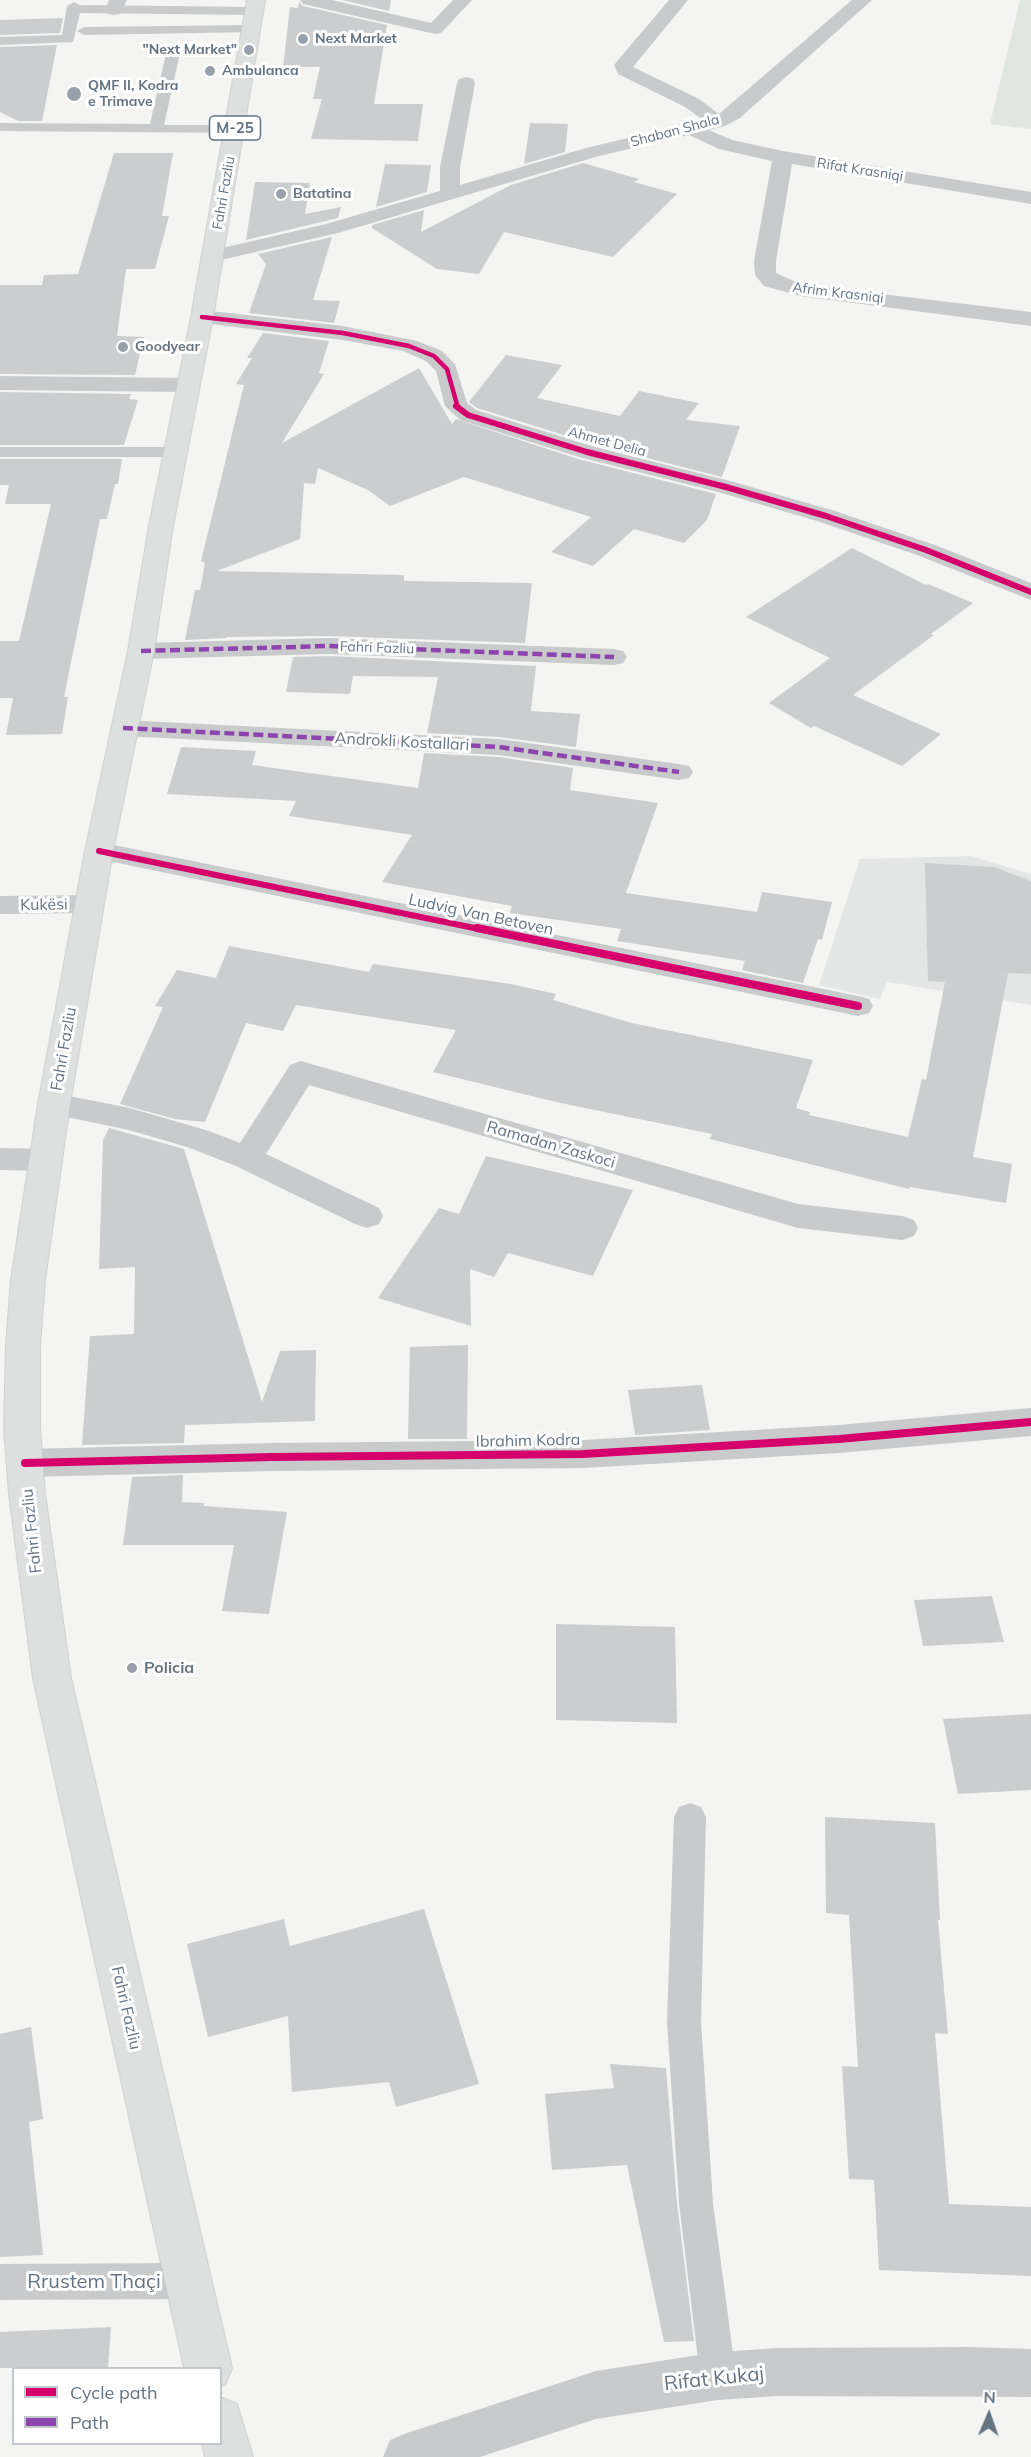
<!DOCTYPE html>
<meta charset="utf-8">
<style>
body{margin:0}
#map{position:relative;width:1031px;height:2457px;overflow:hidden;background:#f4f4f3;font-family:Mulish,sans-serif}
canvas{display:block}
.legend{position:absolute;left:12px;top:2367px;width:210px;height:78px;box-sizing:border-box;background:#fff;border:2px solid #c2c7cd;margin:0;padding:8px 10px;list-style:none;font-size:18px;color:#667381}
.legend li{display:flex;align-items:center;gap:12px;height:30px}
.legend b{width:30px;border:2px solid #c2c7cd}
.north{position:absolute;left:959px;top:2385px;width:60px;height:60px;-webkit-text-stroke:4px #fff;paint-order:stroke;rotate:2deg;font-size:16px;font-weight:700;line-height:24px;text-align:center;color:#667381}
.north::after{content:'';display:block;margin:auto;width:21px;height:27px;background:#667381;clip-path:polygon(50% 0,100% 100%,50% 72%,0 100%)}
</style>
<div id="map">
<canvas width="1031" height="2457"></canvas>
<ul class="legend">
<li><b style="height:8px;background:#d6006c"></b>Cycle path</li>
<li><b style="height:8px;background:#8e44ad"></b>Path</li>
</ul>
<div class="north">N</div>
</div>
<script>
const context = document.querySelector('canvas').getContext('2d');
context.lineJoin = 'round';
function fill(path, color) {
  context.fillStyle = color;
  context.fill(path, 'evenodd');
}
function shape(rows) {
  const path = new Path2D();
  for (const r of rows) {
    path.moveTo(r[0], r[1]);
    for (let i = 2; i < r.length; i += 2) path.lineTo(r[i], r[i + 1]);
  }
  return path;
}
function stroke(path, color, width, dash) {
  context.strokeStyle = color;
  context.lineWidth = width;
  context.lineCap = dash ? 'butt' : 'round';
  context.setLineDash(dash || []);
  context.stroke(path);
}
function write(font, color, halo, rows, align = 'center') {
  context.font = font + ' Mulish,sans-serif';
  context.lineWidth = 6;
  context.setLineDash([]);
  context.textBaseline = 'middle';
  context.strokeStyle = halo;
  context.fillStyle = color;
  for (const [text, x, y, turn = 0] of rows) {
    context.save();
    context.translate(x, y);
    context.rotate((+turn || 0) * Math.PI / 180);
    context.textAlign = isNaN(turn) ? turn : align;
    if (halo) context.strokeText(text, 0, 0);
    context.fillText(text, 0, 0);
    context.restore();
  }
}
fill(shape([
 [971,856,1031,874,1031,1005,887,982,880,999,819,985,860,859]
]), '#e4e6e6');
fill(shape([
 [1020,0,1031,0,1031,129,990,124]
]), '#e2e6e1');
fill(shape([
 [342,0,391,0,389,11],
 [299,2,303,6,387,25,374,104,423,104,418,141,311,139,322,99,313,99,320,67,283,67,290,7,298,8],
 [63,18,60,33,0,35,0,20],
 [57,45,42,121,18,121,0,112,0,47],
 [530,123,568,124,565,152,524,164],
 [114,153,173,153,162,216,169,216,155,269,126,269,117,336,144,337,135,375,0,374,0,285,42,285,44,275,78,274],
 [583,163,639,179,634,182,677,194,613,257,504,232,479,274,437,269,372,228,372,225,424,210,421,232,511,185],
 [385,164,431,165,427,192,376,207],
 [255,182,310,183,305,214,341,207,338,218,246,240],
 [332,237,313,300,340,301,334,323,249,313,266,264,258,254],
 [263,333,329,341,319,373,324,374,282,443,419,368,452,424,456,419,578,459,716,494,707,520,684,543,634,529,593,566,551,552,591,517,464,477,390,506,368,490,318,468,315,484,304,483,300,539,217,571,404,575,404,581,532,583,525,643,329,636,227,637,226,638,185,640,195,590,200,590,205,563,201,561,244,385,236,384,252,358,247,358],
 [506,355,562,365,537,398,620,416,639,391,699,403,686,420,740,426,722,477,596,445,477,408,469,402],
 [0,392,131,394,129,399,138,400,124,445,0,445],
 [0,459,122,459,118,484,115,484,107,519,100,519,64,697,68,697,62,734,6,735,13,698,0,698,0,641,19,641,51,504,5,504,9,485,0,485],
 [852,548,926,585,928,584,973,603,931,634,934,635,853,695,941,734,902,766,814,726,811,728,769,703,830,658,746,617],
 [329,656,536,666,531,711,580,714,576,747,499,737,427,733,438,677,353,676,350,694,286,692,293,657],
 [181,747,256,751,252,765,418,788,424,753,499,757,573,768,570,790,658,803,626,893,757,912,762,892,832,902,822,940,818,939,803,983,742,970,745,961,617,941,621,929,510,913,512,906,382,882,412,835,289,816,296,801,167,794],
 [925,863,994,867,1031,881,1031,974,1008,973,973,1157,1012,1164,1006,1203,910,1187,909,1189,710,1139,712,1134,556,1102,433,1072,456,1030,296,1005,283,1031,246,1023,205,1122,175,1119,120,1104,163,1007,155,1006,177,970,216,978,229,946,369,972,373,964,511,984,556,994,553,1000,632,1023,813,1060,796,1108,810,1112,809,1115,908,1137,922,1079,926,1080,945,982,928,981],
 [109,1128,184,1149,262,1402,280,1351,316,1350,315,1421,185,1425,184,1443,82,1445,90,1336,134,1334,135,1267,99,1269,103,1140],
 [486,1156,633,1190,593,1276,508,1253,494,1277,470,1269,471,1326,378,1298,439,1208,459,1214],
 [468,1345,467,1439,408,1439,410,1347],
 [702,1385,710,1430,635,1435,628,1390],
 [183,1475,182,1502,204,1503,204,1506,287,1512,269,1614,222,1611,234,1545,123,1545,132,1477],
 [992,1596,1004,1642,923,1646,914,1600],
 [556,1624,675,1627,677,1723,556,1720],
 [1031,1714,1031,1790,958,1794,943,1719],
 [825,1817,935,1823,940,1920,938,1920,948,2034,935,2033,949,2204,1031,2207,1031,2276,879,2270,874,2180,849,2179,842,2066,858,2067,849,1915,826,1913],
 [424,1909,479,2084,396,2107,389,2082,292,2092,288,2016,208,2037,187,1944,284,1919,290,1946],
 [31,2027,43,2119,29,2122,43,2255,0,2257,0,2034],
 [610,2064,666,2068,677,2203,694,2341,664,2342,627,2165,552,2170,545,2094,614,2088],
 [111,2327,108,2368,0,2368,0,2332]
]), '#cbcdce');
const primary = shape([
 [247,0,265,0,213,317,173,526,154,651,113,851,70,1104,45,1280,40,1346,40,1428,45,1494,71,1678,232,2368,225,2385,220,2386,220,2368,184,2368,33,1678,9,1494,4,1428,6,1346,11,1280,38,1104,85,851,128,651,149,526,191,317,247,0],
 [220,2397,237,2404,253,2457,205,2457,202,2444,220,2444,220,2397]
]);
stroke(primary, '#d1d2d2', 2);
fill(shape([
 [74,2,80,5,255,7,262,11,255,15,80,13,73,42,0,45,0,37,62,35,67,6,74,2],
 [252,25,259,29,257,32,84,35,77,31,84,27,252,25],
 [174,45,181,49,164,125,234,125,242,130,239,133,0,131,0,123,150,124,167,49,174,45],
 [0,447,176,447,182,448,185,452,182,456,176,457,0,457,0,447],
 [690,1803,701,1807,706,1817,701,2022,713,2203,736,2376,731,2389,718,2394,705,2389,700,2376,679,2203,667,2022,674,1817,679,1807,690,1803],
 [187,2263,200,2268,205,2281,200,2294,187,2299,0,2300,0,2264,187,2263]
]), '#c9cacb');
fill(shape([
 [109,0,127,0,120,14,114,15,108,14,105,10,109,0],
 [300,0,332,0,431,23,453,0,472,0,441,33,435,34,303,4,300,0],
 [669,0,688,0,633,67,699,99,719,114,852,0,872,0,740,118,725,126,709,130,732,140,783,151,1031,192,1031,204,792,164,776,261,776,273,800,284,1031,312,1031,326,800,296,764,286,755,275,754,261,772,161,719,149,689,135,599,156,338,233,212,262,205,260,202,256,205,252,326,224,440,191,440,167,457,83,459,79,466,77,473,79,475,83,460,167,460,185,586,148,703,120,685,107,618,74,614,65,669,0],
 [202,310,343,326,417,341,442,351,455,364,467,403,476,410,595,447,734,482,835,511,935,545,1031,583,1031,600,917,555,817,521,718,492,579,457,460,420,445,406,436,371,426,361,403,351,343,340,194,322,191,317,194,312,202,310],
 [0,376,189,378,197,380,200,385,197,390,189,392,0,390,0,376],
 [329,638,614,649,623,651,627,657,623,663,614,665,329,654,141,659,132,656,128,651,132,646,141,643,329,638],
 [123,720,499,739,679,764,689,766,693,772,689,778,679,780,499,755,123,736,114,734,110,728,114,722,123,720],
 [99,842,858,996,869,999,873,1006,869,1013,858,1016,89,857,85,851,89,845,99,842],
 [89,895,99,898,103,904,99,910,89,913,0,914,0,896,89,895],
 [301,1061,798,1204,902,1216,914,1220,918,1228,914,1236,902,1240,798,1228,309,1085,266,1154,379,1208,383,1216,379,1224,367,1228,355,1224,236,1166,187,1147,129,1130,43,1112,38,1104,43,1096,54,1093,130,1108,209,1131,240,1143,290,1065,301,1061],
 [0,1148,45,1149,56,1152,61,1160,56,1168,45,1171,0,1170,0,1148],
 [1031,1408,1031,1436,839,1453,583,1468,272,1471,25,1477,12,1473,7,1463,12,1453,25,1449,272,1443,583,1440,839,1425,1031,1408],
 [968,2347,1031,2349,1031,2397,778,2396,718,2400,596,2419,480,2457,383,2457,390,2440,407,2433,596,2371,718,2352,778,2348,968,2347]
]), '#c9cacb');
fill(primary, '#dedfdf');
stroke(shape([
 [141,651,329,646,614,657],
 [123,728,499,747,679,772]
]), '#8e44ad', 4.5, [10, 4.5]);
stroke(shape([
 [202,317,343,333,409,346,434,356,447,369,458,408]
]), '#d6006c', 4.5);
stroke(shape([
 [456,406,468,415,587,452,726,487,826,516,926,550,1031,592],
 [99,851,484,930]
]), '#d6006c', 6);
stroke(shape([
 [477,928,858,1006],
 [25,1463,272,1457,583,1454,839,1439,1031,1422]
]), '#d6006c', 8);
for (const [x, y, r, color] of [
 [303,39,6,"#98a0a9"],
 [249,50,6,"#98a0a9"],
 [210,71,6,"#98a0a9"],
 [74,94,8,"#98a0a9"],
 [281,194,6,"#98a0a9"],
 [123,347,6,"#98a0a9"],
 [132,1668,6,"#98a0a9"]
]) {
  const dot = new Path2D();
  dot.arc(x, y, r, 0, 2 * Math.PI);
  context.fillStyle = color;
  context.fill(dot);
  stroke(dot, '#fff', 2);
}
write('bold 14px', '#667381', '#fff', [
 ["Next Market",315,39],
 ["\"Next Market\"",237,50,"right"],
 ["Ambulanca",222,71],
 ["QMF II, Kodra",88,86],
 ["e Trimave",88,102],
 ["Batatina",293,194],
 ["Goodyear",135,347]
], 'left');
write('14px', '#667381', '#fff', [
 ["Shaban Shala",675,131,-15],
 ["Rifat Krasniqi",860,170,9],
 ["Fahri Fazliu",224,193,-80],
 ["Afrim Krasniqi",838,293,7],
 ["Ahmet Delia",607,442,15],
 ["Fahri Fazliu",377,648,2]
]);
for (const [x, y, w] of [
 [235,128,51]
]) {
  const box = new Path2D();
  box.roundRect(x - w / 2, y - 12, w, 24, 4.5);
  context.fillStyle = '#fff';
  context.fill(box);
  stroke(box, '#667381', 1.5);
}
write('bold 15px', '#667381', null, [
 ["M-25",235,128]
]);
write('16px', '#667381', '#fff', [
 ["Androkli Kostallari",402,742,3],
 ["Kukësi",44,905,-1],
 ["Ludvig Van Betoven",481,915,12],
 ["Fahri Fazliu",64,1049,-80],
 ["Ramadan Zaskoci",551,1145,16],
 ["Ibrahim Kodra",528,1441,-1],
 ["Fahri Fazliu",32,1531,-96],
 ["Fahri Fazliu",126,2008,77]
]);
write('bold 16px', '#667381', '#fff', [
 ["Policia",144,1668]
], 'left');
write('20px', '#667381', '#fff', [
 ["Rrustem Thaçi",94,2282],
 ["Rifat Kukaj",714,2379,-6]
]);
</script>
